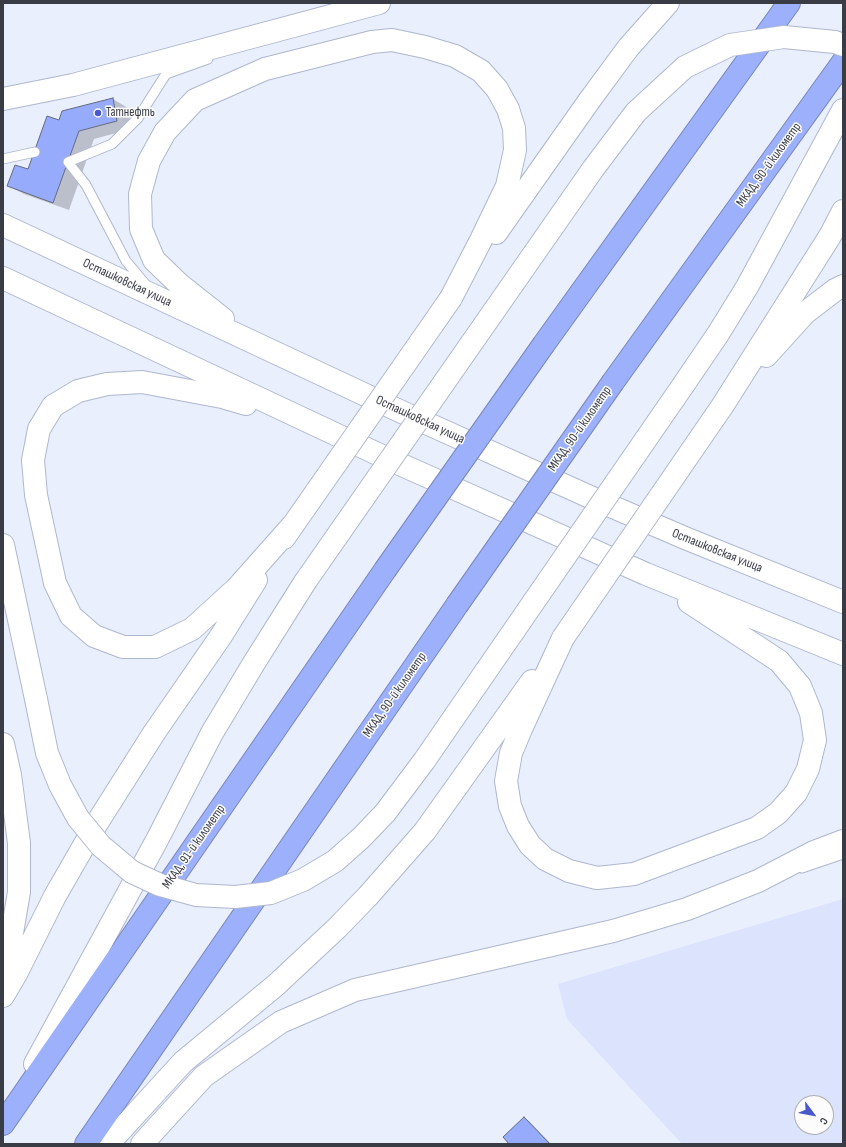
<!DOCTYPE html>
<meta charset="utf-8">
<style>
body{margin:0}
#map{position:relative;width:846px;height:1147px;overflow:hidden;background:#eaeffe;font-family:"Sofia Sans Condensed",sans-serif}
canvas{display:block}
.frame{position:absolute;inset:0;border:4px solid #393c45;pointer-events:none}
.north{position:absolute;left:794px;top:1095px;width:40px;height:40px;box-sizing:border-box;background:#fcfcfc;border:1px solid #aeafb3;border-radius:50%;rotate:122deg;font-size:11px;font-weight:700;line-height:16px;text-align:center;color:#393c45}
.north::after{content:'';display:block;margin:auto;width:14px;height:18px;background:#4859ce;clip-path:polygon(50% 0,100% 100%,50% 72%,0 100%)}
</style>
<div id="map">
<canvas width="846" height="1147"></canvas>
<div class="frame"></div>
<div class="north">С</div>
</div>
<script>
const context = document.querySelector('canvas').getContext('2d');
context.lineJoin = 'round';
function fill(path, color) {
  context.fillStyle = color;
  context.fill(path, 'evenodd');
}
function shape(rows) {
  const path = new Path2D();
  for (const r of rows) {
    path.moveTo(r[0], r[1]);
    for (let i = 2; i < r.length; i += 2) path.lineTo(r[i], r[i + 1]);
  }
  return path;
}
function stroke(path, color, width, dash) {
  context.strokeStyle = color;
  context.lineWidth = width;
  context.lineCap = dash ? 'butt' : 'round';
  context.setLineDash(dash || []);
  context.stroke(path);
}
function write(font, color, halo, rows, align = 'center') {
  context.font = font + ' "Sofia Sans Condensed",sans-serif';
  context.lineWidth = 3;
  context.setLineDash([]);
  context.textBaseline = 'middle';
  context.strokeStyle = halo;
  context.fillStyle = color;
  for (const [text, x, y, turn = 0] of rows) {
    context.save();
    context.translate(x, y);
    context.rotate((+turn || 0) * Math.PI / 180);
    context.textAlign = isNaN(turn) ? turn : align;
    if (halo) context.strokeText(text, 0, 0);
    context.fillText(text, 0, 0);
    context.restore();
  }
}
fill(shape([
 [843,899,843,1144,682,1144,567,1019,558,984],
 [802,1103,826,1103,826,1127,802,1127]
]), '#dbe3fd');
fill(shape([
 [113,99,128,108,131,129,94,139,69,210,24,194,9,186,29,171,60,121],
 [524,1118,529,1121,551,1144,511,1144]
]), '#0003');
const building = shape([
 [113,98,117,121,79,131,53,203,7,186,15,165,28,169,47,116,59,120,62,111,113,98],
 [524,1117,550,1144,509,1144,503,1137,524,1117]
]);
fill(building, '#96abfc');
stroke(building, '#646a7f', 1);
const lane = shape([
 [3,159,35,152],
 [146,285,126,261,86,185,68,162,112,144,138,118,166,74,208,59],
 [802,868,843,854]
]);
const secondary = shape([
 [3,99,73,85,379,3],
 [3,225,404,413,599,501,685,538,843,602],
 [496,233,589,101,628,48,668,3],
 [3,278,384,457,646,574,843,654],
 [223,319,180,285,154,260,141,229,140,194,149,161,165,132,195,100,265,69,372,42,392,40,425,47,455,56,481,71,497,89,508,109,514,128,515,150,507,186,481,240,451,298],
 [766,356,805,313,835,290,843,286],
 [684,384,718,334,747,287,843,110],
 [246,404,222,397,142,382,107,384,78,391,53,406,39,429,33,460,36,495,55,583,71,616,94,636,123,647,155,647,192,629,237,588,292,526],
 [666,488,723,405,830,236,843,211],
 [284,538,337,462],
 [3,545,36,699],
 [563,638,521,729,511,753,506,781,510,806,518,826,530,845,545,859,569,871,597,878,634,874,757,828,778,813,796,793,808,769,815,740,811,713,800,686,779,661,689,602],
 [3,744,10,775,19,843,19,892,12,933,3,963],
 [3,996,16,974,55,896,97,823,154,733,221,636,256,580],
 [35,1064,157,840,212,733,254,663,305,582],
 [108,1144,183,1062,276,985,337,928,368,896,425,831,532,681],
 [142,1144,204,1076,281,1022,355,990,613,931,687,909,758,881,814,852,843,841]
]);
const highway = shape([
 [544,344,789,3],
 [613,382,843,62],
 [3,1124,385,570],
 [86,1144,457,605]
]);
stroke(lane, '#afb7ce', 11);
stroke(secondary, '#afb7ce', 24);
stroke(highway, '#7987bb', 24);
stroke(lane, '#fff', 9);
stroke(secondary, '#fff', 22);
stroke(highway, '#9cb0fb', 22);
const secondaryBridge = shape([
 [337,462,451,298],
 [305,582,593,169,636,112,685,67,730,45,784,37,835,42,843,45],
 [563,638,666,488],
 [36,699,47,753,60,785,78,818,101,846,132,872,160,885,196,895,235,897,271,893,303,880,335,861,361,838,385,813,424,761,684,384]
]);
const highwayBridge = shape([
 [385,570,544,344],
 [457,605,613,382]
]);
stroke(secondaryBridge, '#afb7ce', 24, []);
stroke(highwayBridge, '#7987bb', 24, []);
stroke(secondaryBridge, '#fff', 22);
stroke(highwayBridge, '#9cb0fb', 22);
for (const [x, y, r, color] of [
 [98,113,4,"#4859ce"]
]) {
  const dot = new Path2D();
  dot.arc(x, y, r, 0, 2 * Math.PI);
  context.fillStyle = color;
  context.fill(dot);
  stroke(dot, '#fcfcfc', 1.5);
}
write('13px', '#393c45', '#fcfcfc', [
 ["Татнефть",106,113]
], 'left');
write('13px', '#393c45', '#fcfcfc', [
 ["МКАД, 90-й километр",769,165,-54],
 ["Осташковская улица",127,283,25],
 ["Осташковская улица",420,420,25],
 ["МКАД, 90-й километр",580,429,-55],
 ["Осташковская улица",717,551,22],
 ["МКАД, 90-й километр",395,695,-55],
 ["МКАД, 91-й километр",194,847,-55]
]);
</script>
